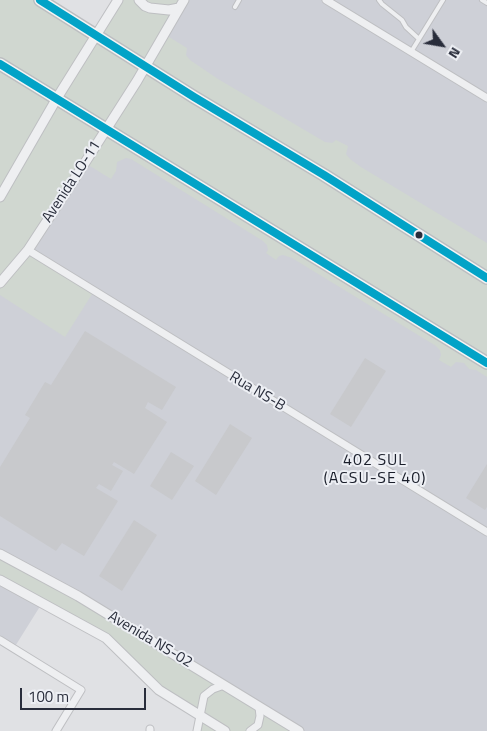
<!DOCTYPE html>
<style>
body{margin:0}
#map{position:relative;width:487px;height:731px;overflow:hidden;background:#e0e1e4;font-family:"Titillium Web",sans-serif}
canvas{display:block}
.north{position:absolute;left:417px;top:20px;width:50px;height:50px;-webkit-text-stroke:4px #edeff4;paint-order:stroke;rotate:122deg;font-size:14px;font-weight:700;line-height:20px;text-align:center;color:#292d3b}
.north::after{content:'';display:block;margin:auto;width:18px;height:22px;background:#292d3b;clip-path:polygon(50% 0,100% 100%,50% 72%,0 100%)}
.scale{position:absolute;left:20px;top:688px;width:126px;height:22px;box-sizing:border-box;border:2px solid #292d3b;border-top:0;padding-left:6px;font-size:15px;line-height:18px;white-space:nowrap;color:#292d3b;-webkit-text-stroke:4px #edeff4;paint-order:stroke}
</style>
<div id="map">
<canvas width="487" height="731"></canvas>
<div class="north">N</div>
<div class="scale">100 m</div>
</div>
<script>
const context = document.querySelector('canvas').getContext('2d');
context.lineJoin = 'round';
function fill(path, color) {
  context.fillStyle = color;
  context.fill(path, 'evenodd');
}
function shape(rows) {
  const path = new Path2D();
  for (const r of rows) {
    path.moveTo(r[0], r[1]);
    for (let i = 2; i < r.length; i += 2) path.lineTo(r[i], r[i + 1]);
  }
  return path;
}
function stroke(path, color, width, dash) {
  context.strokeStyle = color;
  context.lineWidth = width;
  context.lineCap = dash ? 'butt' : 'round';
  context.setLineDash(dash || []);
  context.stroke(path);
}
function write(font, color, halo, rows, align = 'center') {
  context.font = font + ' "Titillium Web",sans-serif';
  context.lineWidth = 4;
  context.setLineDash([]);
  context.textBaseline = 'middle';
  context.strokeStyle = halo;
  context.fillStyle = color;
  for (const [text, x, y, turn = 0] of rows) {
    context.save();
    context.translate(x, y);
    context.rotate((+turn || 0) * Math.PI / 180);
    context.textAlign = isNaN(turn) ? turn : align;
    if (halo) context.strokeText(text, 0, 0);
    context.fillText(text, 0, 0);
    context.restore();
  }
}
fill(shape([
 [184,0,487,0,487,278,194,97,164,34],
 [107,128,487,363,487,731,299,731,0,554,0,283],
 [0,580,44,600,14,648,0,640]
]), '#ced0d7');
fill(shape([
 [0,0,40,0,95,34,118,0,184,0,164,34,187,48,186,55,190,60,218,79,325,142,332,143,336,140,348,146,346,154,350,159,361,167,487,243,487,377,476,370,469,369,464,363,456,362,451,367,439,360,441,355,440,350,436,346,292,258,283,255,279,256,276,260,266,253,268,250,267,245,263,241,131,159,126,158,117,162,116,171,111,179,85,163,28,250,94,291,65,337,0,295],
 [0,554,299,731,197,731,199,715,159,690,106,638,0,580]
]), '#d0d7d0');
fill(shape([
 [85,331,176,387,162,410,148,402,145,408,167,422,134,474,114,462,112,465,123,471,111,491,99,484,96,488,118,501,84,556,62,543,56,551,0,516,0,467,30,418,25,415,45,382,51,385],
 [365,358,386,371,351,427,330,414],
 [230,424,252,438,216,495,195,481],
 [171,452,194,466,172,500,150,486],
 [487,464,487,507,485,510,466,498],
 [134,520,157,535,122,591,99,576]
]), '#c8c9cc');
const service = shape([
 [379,0,382,4,402,20,406,27,419,39],
 [482,0,487,3],
 [235,7,239,0],
 [411,52,443,0]
]);
const minor = shape([
 [326,0,487,98],
 [28,250,487,532],
 [0,640,81,690,56,731],
 [150,729,150,731],
 [197,731,204,696,213,689,224,685],
 [250,731,258,725,260,716,259,707]
]);
const tertiary = shape([
 [139,0,145,6,150,8,169,10,179,8],
 [0,197,57,98,118,0],
 [0,283,28,250,79,172,137,81,184,0],
 [0,554,78,596,299,731],
 [0,580,106,638,159,690,225,731]
]);
const primary = shape([
 [40,0,194,97,324,175,487,278],
 [0,64,487,363]
]);
stroke(service, '#bebfc2', 6);
stroke(minor, '#bebfc2', 9);
stroke(tertiary, '#bebfc2', 11);
stroke(primary, '#bcbec1', 14);
stroke(service, '#eeeff1', 4);
stroke(minor, '#eeeff1', 7);
stroke(tertiary, '#eeeff1', 9);
stroke(primary, '#f4f4f4', 11);
stroke(shape([
 [40,0,194,97,324,175,487,278],
 [0,64,487,363]
]), '#02a3c7', 8);
for (const [x, y, r, color] of [
 [419,235,4.5,"#292d3b"]
]) {
  const dot = new Path2D();
  dot.arc(x, y, r, 0, 2 * Math.PI);
  context.fillStyle = color;
  context.fill(dot);
  stroke(dot, '#edeff4', 2);
}
write('15px', '#292d3b', '#edeff4', [
 ["Avenida LO-11",72,182,-57],
 ["Rua NS-B",257,392,31],
 ["Avenida NS-02",150,640,31]
]);
context.letterSpacing = '1px';
write('16px', '#1b1f2b', '#edeff4', [
 ["402 SUL",375,461],
 ["(ACSU-SE 40)",375,479]
]);
context.letterSpacing = '0px';
</script>
